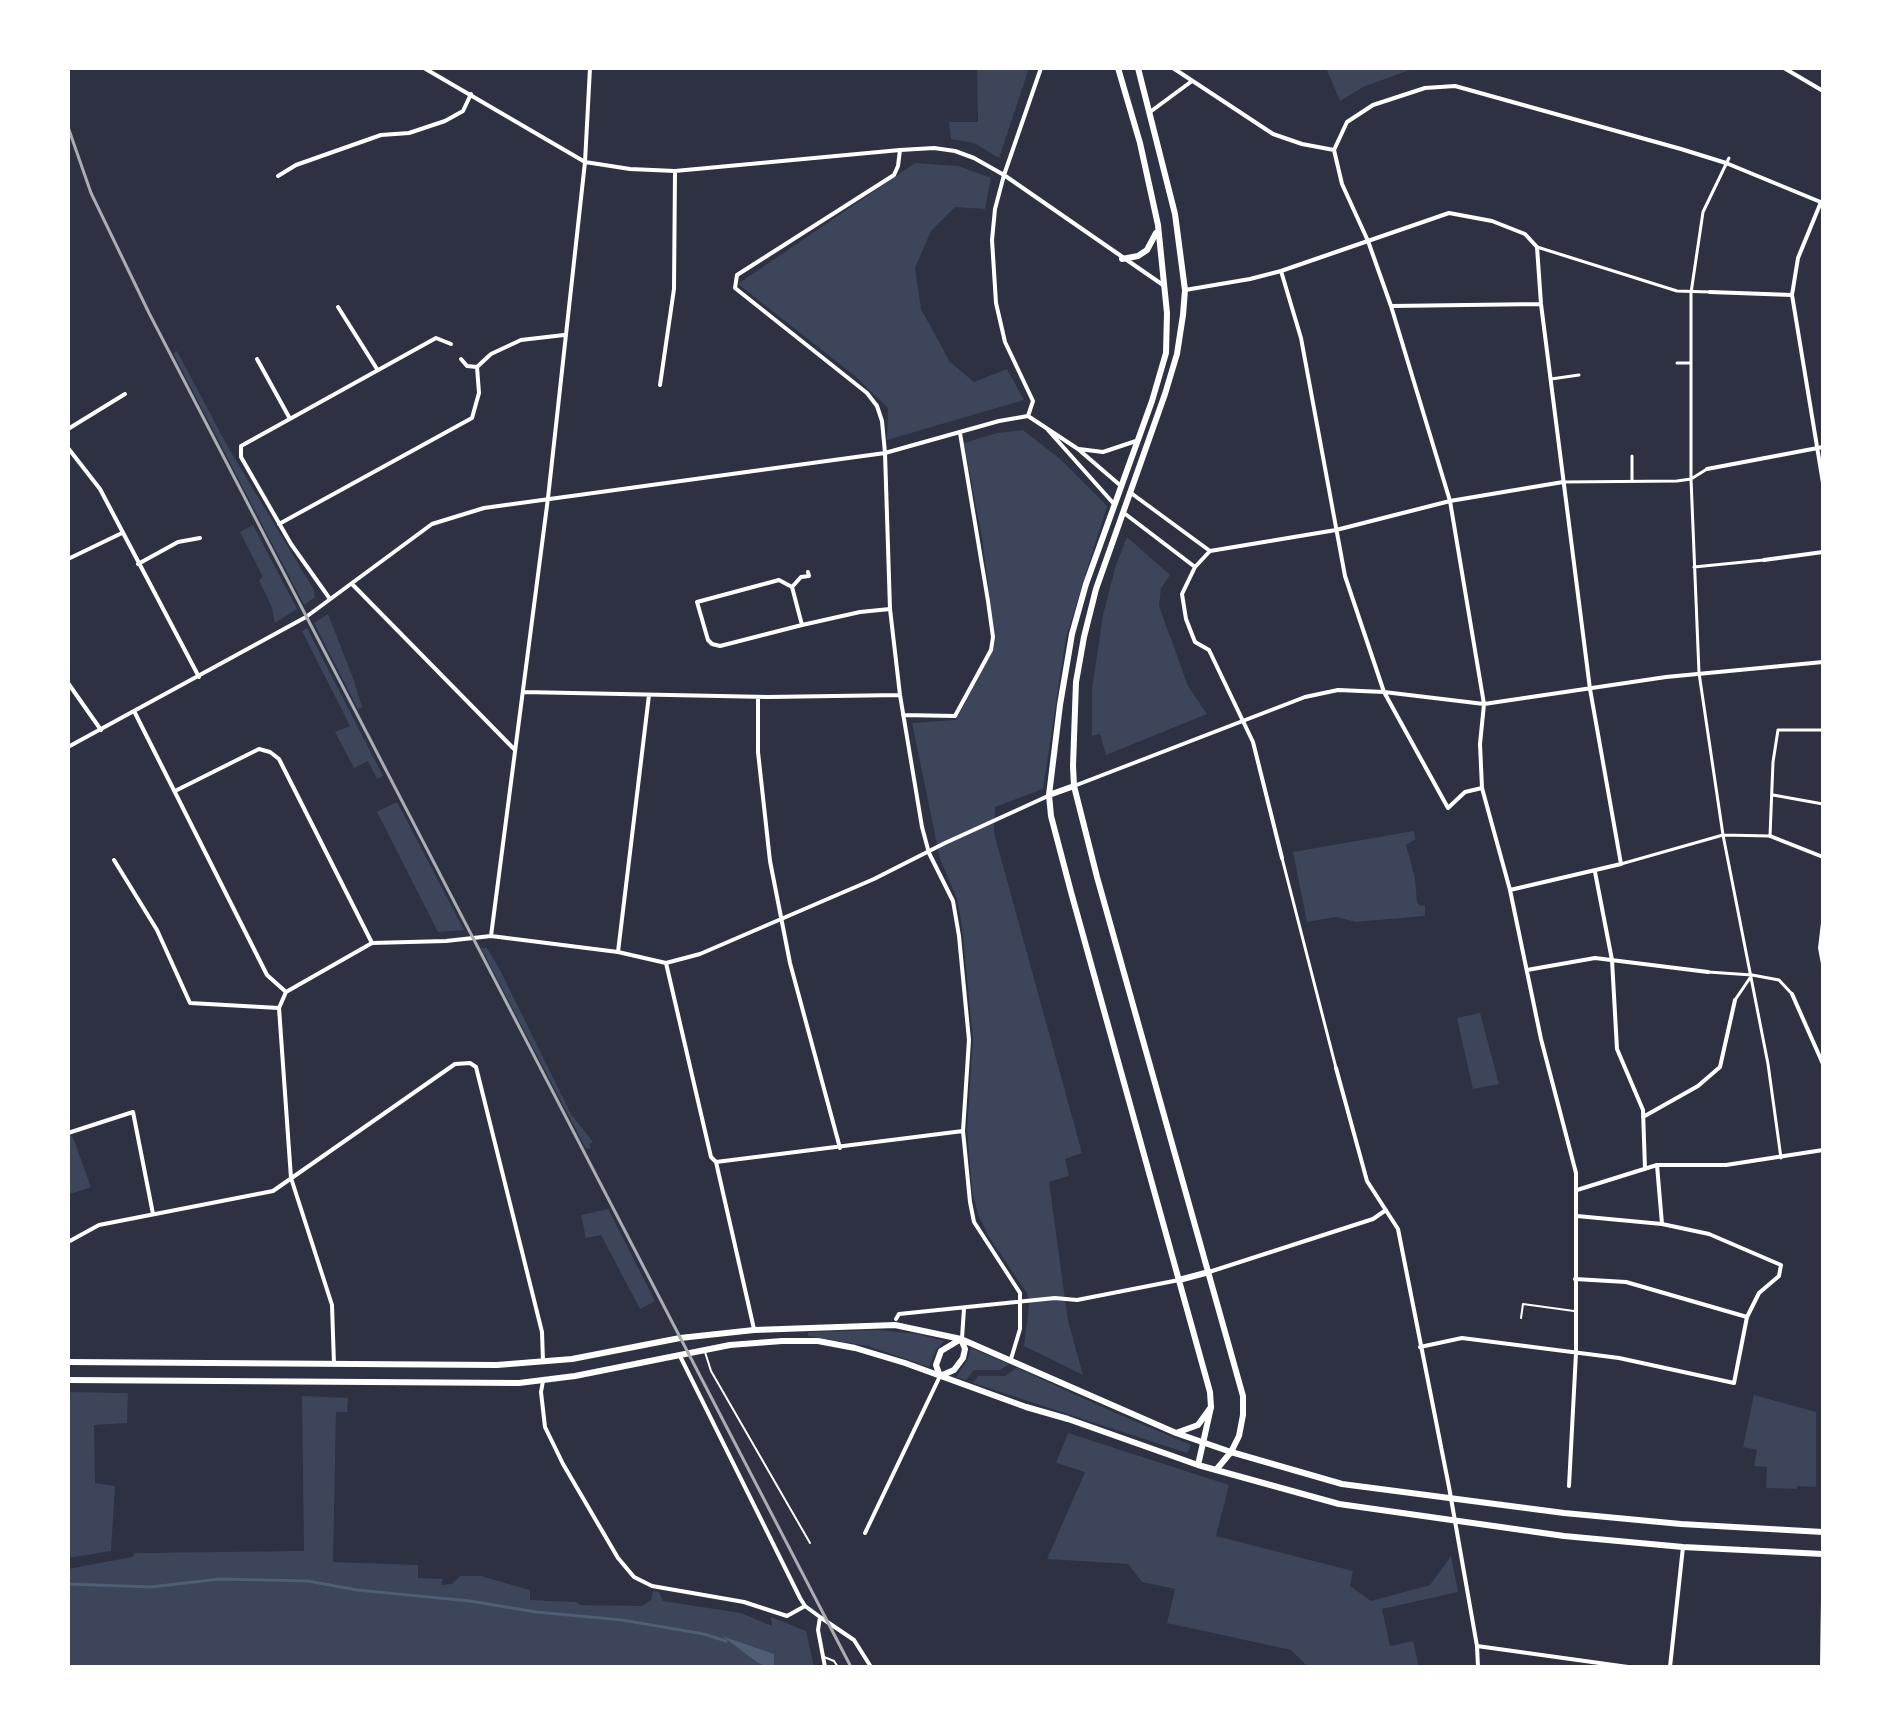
<!DOCTYPE html>
<style>
body{margin:0}
#map{position:relative;width:1891px;height:1735px;overflow:hidden;background:#2d3142;font-family:"Exo 2",sans-serif}
canvas{display:block}
.frame{position:absolute;inset:0;border:70px solid #fff;pointer-events:none}
</style>
<div id="map">
<canvas width="1891" height="1735"></canvas>
<div class="frame"></div>
</div>
<script>
const context = document.querySelector('canvas').getContext('2d');
context.lineJoin = 'round';
function fill(path, color) {
  context.fillStyle = color;
  context.fill(path, 'evenodd');
}
function shape(rows) {
  const path = new Path2D();
  for (const r of rows) {
    path.moveTo(r[0], r[1]);
    for (let i = 2; i < r.length; i += 2) path.lineTo(r[i], r[i + 1]);
  }
  return path;
}
function stroke(path, color, width, dash) {
  context.strokeStyle = color;
  context.lineWidth = width;
  context.lineCap = dash ? 'butt' : 'round';
  context.setLineDash(dash || []);
  context.stroke(path);
}
fill(shape([
 [977,68,1029,68,999,158,974,143,951,139,949,122,978,122],
 [1326,68,1415,68,1363,87,1340,101],
 [915,163,958,166,991,178,985,209,955,207,931,231,915,268,921,309,950,362,974,382,1007,369,1024,400,887,440,888,408,855,376,738,284],
 [177,351,229,449,314,590,315,597,304,605,173,353],
 [1023,430,1060,459,1107,506,1066,637,1043,789,995,807,994,833,1082,1153,1065,1159,1069,1176,1049,1182,1068,1321,1083,1375,1024,1346,1029,1306,1027,1293,989,1237,978,1214,972,1190,967,1130,973,1039,962,926,957,899,940,859,912,723,956,720,993,649,995,637,982,538,964,443,997,433],
 [253,525,297,609,275,623,271,605,259,580,263,577,240,532],
 [1127,537,1170,575,1161,588,1159,606,1188,686,1207,714,1106,755,1100,734,1092,736,1092,689,1103,615,1116,565],
 [328,614,353,678,362,707,358,709,314,623],
 [307,628,383,776,377,779,368,761,354,768,335,732,350,726,302,631],
 [397,802,464,930,438,932,377,812],
 [1413,831,1416,839,1406,845,1415,878,1417,902,1420,906,1425,905,1425,916,1356,922,1336,917,1307,922,1293,852],
 [481,948,487,948,500,970,571,1114,593,1142,589,1144,591,1148,586,1149],
 [1480,1013,1499,1084,1473,1089,1457,1018],
 [72,1135,91,1187,68,1195,68,1136],
 [608,1209,655,1301,640,1309,601,1235,586,1238,581,1215],
 [878,1330,917,1334,944,1341,936,1350,929,1367,868,1346,808,1336,808,1332],
 [971,1348,1009,1364,1000,1370,974,1370,966,1380,956,1377,967,1361],
 [1017,1368,1111,1411,1191,1445,1187,1453,973,1383,978,1376,1005,1376],
 [68,1392,128,1393,127,1423,94,1425,95,1483,115,1486,111,1551,68,1558],
 [1754,1395,1816,1412,1816,1487,1797,1486,1797,1489,1766,1488,1767,1467,1754,1466,1757,1450,1743,1447],
 [302,1396,348,1398,347,1412,336,1412,333,1562,418,1565,418,1578,443,1579,441,1585,452,1584,460,1576,481,1576,530,1590,530,1600,576,1602,581,1605,642,1606,651,1600,653,1591,659,1592,663,1601,741,1613,772,1626,771,1617,806,1631,814,1667,68,1667,68,1569,132,1557,135,1553,304,1551],
 [1068,1433,1229,1485,1216,1536,1353,1571,1350,1586,1371,1601,1430,1585,1451,1556,1458,1592,1382,1609,1390,1646,1413,1641,1419,1667,1308,1667,1291,1650,1167,1623,1175,1589,1142,1582,1128,1564,1047,1559,1085,1472,1056,1463]
]), '#3c4559');
fill(shape([
 [722,1636,774,1654,774,1665,766,1667,757,1662]
]), '#4f5d75');
stroke(shape([
 [68,1584,151,1587,220,1579,308,1581,357,1590,470,1601,536,1612,622,1620,704,1634,726,1641]
]), '#4f5d75', 3);
stroke(shape([
 [1521,1318,1523,1304,1574,1311],
 [705,1352,711,1371,810,1543],
 [824,1657,834,1661,838,1667]
]), '#fff', 2);
stroke(shape([
 [1729,158,1703,212,1691,293,1691,479,1699,673,1723,835,1768,1064,1781,1158],
 [1537,247,1677,291,1710,292],
 [1677,363,1691,363],
 [1551,379,1579,375],
 [1632,456,1632,480],
 [1563,482,1677,481,1691,479,1707,469],
 [1694,567,1764,560],
 [1773,795,1823,804],
 [1282,858,1336,1068],
 [1621,864,1723,835,1770,836,1773,762,1778,730,1823,730],
 [1708,972,1752,975,1779,980,1792,994],
 [1735,1000,1752,975]
]), '#fff', 3);
stroke(shape([
 [424,68,585,162,630,169,675,171,900,150,934,148,955,151,974,158,1004,175,1163,285],
 [1173,68,1273,134,1302,144,1334,150],
 [1784,68,1823,91],
 [1150,112,1192,81],
 [900,150,898,166,894,175,737,275,735,288,867,393,877,406,882,421,885,453,890,609,900,695,922,827,929,853,953,901,959,936,969,1040,963,1131,970,1202,974,1222,1020,1293,1020,1329,1011,1359],
 [1334,150,1342,184,1368,241,1391,306,1450,501,1484,704,1480,744,1482,788,1510,890,1541,1039,1576,1173,1576,1353,1569,1486],
 [1334,150,1347,122,1373,105,1425,88,1455,86,1681,149,1726,163,1823,203],
 [278,176,296,165,381,135,409,133,445,121,463,111,471,94],
 [1821,202,1798,258,1792,295,1823,483],
 [1281,271,1301,338,1345,576,1384,692,1448,808,1465,792,1482,788],
 [1185,290,1250,279,1281,271,1449,213,1492,221,1525,234,1537,247,1541,304,1590,689,1621,864,1510,890],
 [1710,292,1792,295],
 [1391,306,1541,304],
 [338,307,377,369],
 [257,359,289,417],
 [461,359,467,366,477,367,491,354,521,340,564,335],
 [660,385,674,289,675,171],
 [1028,416,1033,401,1005,342,996,303,992,240,995,209,1004,175,1041,68],
 [68,429,125,394],
 [1048,430,1114,504],
 [68,448,100,489,199,677],
 [1079,449,1103,452,1136,441],
 [1707,469,1823,447],
 [1131,493,1210,551],
 [1124,513,1195,567],
 [279,524,472,418,479,393,477,367],
 [1210,551,1336,530,1450,501,1563,482],
 [1210,551,1195,567,1182,594,1186,619,1195,642,1209,650,1253,742,1282,858],
 [68,559,122,533],
 [1764,560,1823,552],
 [138,564,178,542,200,538],
 [352,584,514,749],
 [792,587,801,577,809,576,808,572],
 [330,599,291,544,241,457,241,446,436,338,451,344],
 [802,625,720,646,712,644,708,640,697,602,779,580,792,587,802,625,860,612,890,609],
 [68,683,101,730],
 [523,692,768,697,900,695],
 [758,697,758,752,770,861,790,963,840,1148],
 [134,711,267,975,286,992,279,1008,291,1178,332,1305,334,1364],
 [903,715,955,716,991,650,993,637,988,601,960,433],
 [68,747,306,617,432,524,484,508,885,453,999,421,1028,416,1078,449,1121,486],
 [1074,786,1305,697,1338,690,1384,692,1484,704,1666,677,1823,662],
 [175,791,259,749,270,752,279,759,372,943],
 [1770,836,1823,857],
 [114,860,157,930,190,1003,279,1008],
 [1595,872,1612,960,1617,1049,1643,1110,1645,1169],
 [1823,923,1820,948,1823,964],
 [491,936,548,498,585,162,590,68],
 [618,952,649,695],
 [666,963,711,1157,716,1162,754,1329],
 [1527,970,1595,958,1708,972],
 [286,992,372,943,446,941,491,936,618,952,666,963,700,954,874,879,945,843,1048,796],
 [1792,994,1823,1064],
 [1336,1068,1367,1181,1398,1229,1449,1487,1477,1646,1478,1667],
 [1643,1117,1698,1086,1720,1067,1735,1000],
 [68,1133,133,1112,153,1214],
 [716,1162,963,1131],
 [1657,1165,1662,1224],
 [1577,1190,1657,1165,1726,1165,1823,1150],
 [68,1242,99,1225,273,1191,455,1064,470,1063,476,1067,542,1332,543,1361],
 [1209,1272,1373,1219,1386,1210],
 [1575,1279,1626,1282,1747,1317],
 [896,1319,899,1314,1055,1298,1077,1300,1179,1280],
 [962,1338,964,1309],
 [1420,1347,1462,1338,1619,1358,1734,1383,1747,1317,1759,1293,1779,1276,1781,1265,1709,1234,1662,1224,1577,1216],
 [680,1356,800,1598,805,1606,820,1617,818,1630,825,1667],
 [543,1381,541,1392,545,1427,563,1464,618,1558,634,1577,652,1586,744,1602,787,1616,805,1606],
 [865,1533,940,1376],
 [820,1617,854,1640,871,1667],
 [1477,1646,1628,1667],
 [1670,1667,1683,1547],
 [1822,1667,1823,1597]
]), '#fff', 4);
stroke(shape([
 [1118,68,1140,143,1158,225,1167,313,1166,353,1152,401,1086,584,1072,634,1060,705,1049,795,1051,816,1071,892,1210,1392,1211,1407,1203,1443],
 [1138,68,1175,214,1185,290,1183,315,1177,354,1165,394,1096,589,1084,637,1076,682,1073,766,1074,786,1097,877,1243,1396,1243,1415,1239,1436,1231,1452],
 [1122,259,1138,256,1147,250,1156,233],
 [1049,795,1074,786],
 [1179,1280,1209,1272]
]), '#fff', 6);
stroke(shape([
 [961,1339,965,1349,963,1358,954,1370,940,1376,936,1365,941,1351,961,1339],
 [68,1362,497,1365,572,1359,680,1338,754,1330,895,1325,961,1339,1176,1433,1231,1452,1342,1484,1564,1513,1681,1524,1823,1532],
 [68,1380,519,1383,575,1376,730,1345,782,1341,818,1341,855,1348,905,1363,1026,1407,1068,1419,1198,1465,1339,1504,1564,1536,1683,1547,1823,1554],
 [1176,1433,1198,1425,1211,1407],
 [1198,1465,1203,1443],
 [1216,1470,1231,1452]
]), '#fff', 6);
stroke(shape([
 [68,127,91,193,149,313,851,1667]
]), '#abadb3', 3);
</script>
